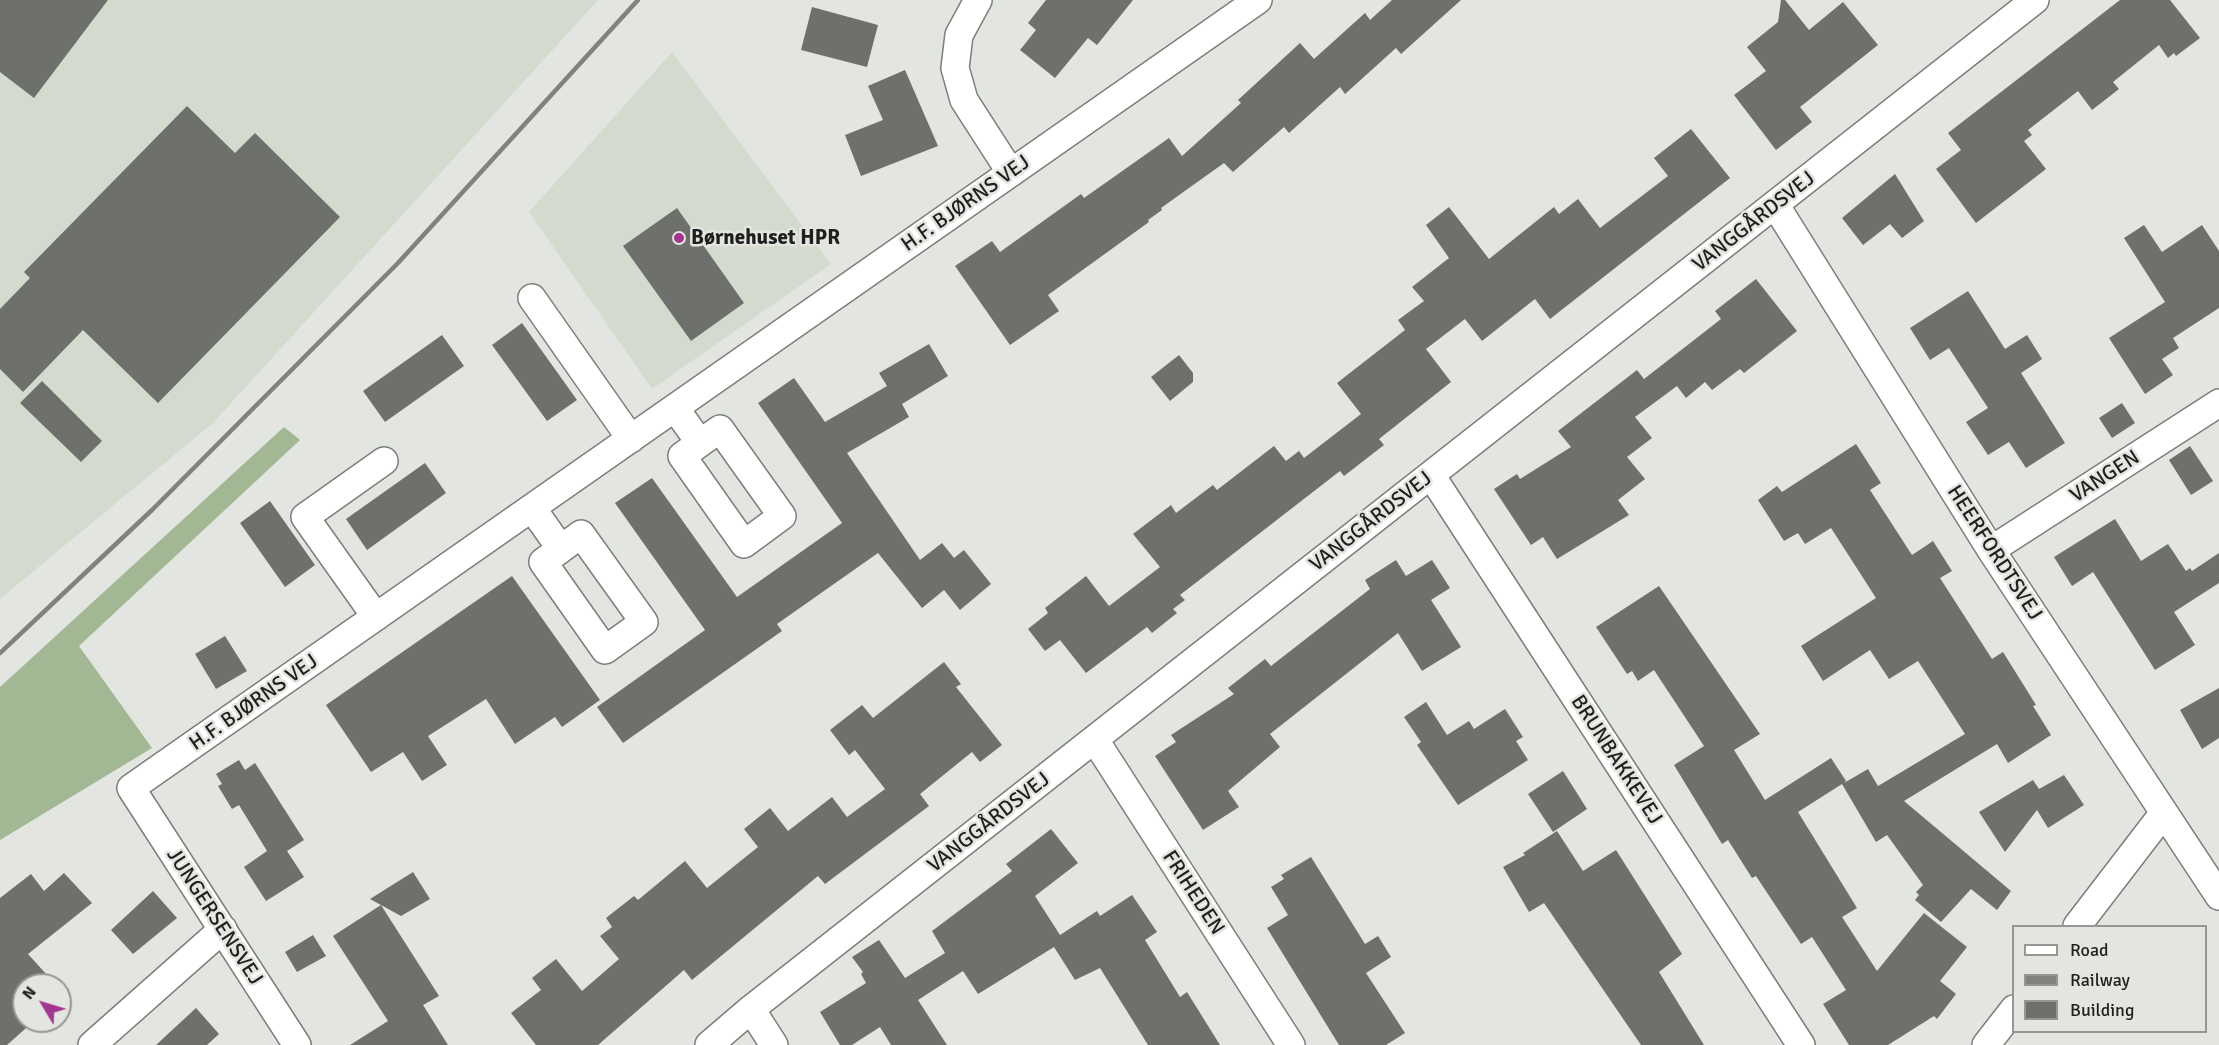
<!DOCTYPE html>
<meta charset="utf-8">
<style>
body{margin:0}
#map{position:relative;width:2219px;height:1045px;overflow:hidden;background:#e3e6e0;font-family:Signika,sans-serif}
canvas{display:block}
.legend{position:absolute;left:2012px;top:925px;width:195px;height:108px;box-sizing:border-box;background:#e3e6e0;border:2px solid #959792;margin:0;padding:8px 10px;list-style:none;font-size:18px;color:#1f201e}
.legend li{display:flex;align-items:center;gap:12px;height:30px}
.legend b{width:30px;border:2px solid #959792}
.north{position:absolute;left:12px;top:973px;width:60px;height:60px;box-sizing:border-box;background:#e3e6e0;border:2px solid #959792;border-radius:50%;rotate:308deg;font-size:16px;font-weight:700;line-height:24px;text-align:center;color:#1f201e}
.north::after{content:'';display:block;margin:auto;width:21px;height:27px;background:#a43492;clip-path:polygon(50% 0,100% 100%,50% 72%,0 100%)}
</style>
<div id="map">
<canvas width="2219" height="1045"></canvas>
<ul class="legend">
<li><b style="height:8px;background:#fff"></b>Road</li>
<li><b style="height:8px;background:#80827e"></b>Railway</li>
<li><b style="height:16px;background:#6d706b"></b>Building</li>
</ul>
<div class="north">N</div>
</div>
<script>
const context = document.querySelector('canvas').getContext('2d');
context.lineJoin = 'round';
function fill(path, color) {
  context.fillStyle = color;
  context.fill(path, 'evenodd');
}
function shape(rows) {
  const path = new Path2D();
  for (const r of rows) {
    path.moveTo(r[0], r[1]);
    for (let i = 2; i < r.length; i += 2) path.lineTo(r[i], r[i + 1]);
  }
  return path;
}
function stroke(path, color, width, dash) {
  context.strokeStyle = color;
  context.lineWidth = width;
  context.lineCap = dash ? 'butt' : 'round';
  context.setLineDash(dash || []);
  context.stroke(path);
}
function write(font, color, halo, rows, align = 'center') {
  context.font = font + ' Signika,sans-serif';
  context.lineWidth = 5;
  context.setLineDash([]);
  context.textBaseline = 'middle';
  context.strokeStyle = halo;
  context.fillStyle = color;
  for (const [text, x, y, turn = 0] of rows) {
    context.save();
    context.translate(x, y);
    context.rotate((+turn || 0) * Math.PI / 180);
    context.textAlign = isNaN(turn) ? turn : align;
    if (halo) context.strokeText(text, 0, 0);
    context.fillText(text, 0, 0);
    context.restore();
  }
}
fill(shape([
 [0,0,598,0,213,423,0,599],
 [672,52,831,264,652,389,529,212]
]), '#d4dbce');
fill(shape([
 [284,427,300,440,79,646,152,748,0,840,0,687]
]), '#a2b793');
fill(shape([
 [0,0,108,0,34,98,0,72],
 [1046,0,1133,0,1097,45,1088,38,1055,78,1020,50,1036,30,1028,23],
 [1392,0,1461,0,1401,54,1396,48,1345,94,1340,87,1289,133,1284,127,1233,172,1224,163,1161,208,1162,210,1148,220,1149,222,1048,295,1059,311,1010,345,955,266,992,241,1000,252,1081,194,1084,198,1169,138,1182,156,1241,103,1238,100,1300,43,1314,59,1365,13,1370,20],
 [1781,0,1785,0,1809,30,1843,2,1878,45,1800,107,1812,122,1776,150,1734,95,1766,71,1747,47,1778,22],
 [2120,0,2170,0,2200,38,2176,56,2174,53,2168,58,2159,45,2113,82,2119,89,2092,110,2078,91,2028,130,2032,135,2024,141,2046,169,1976,223,1936,169,1961,150,1948,133],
 [812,7,878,25,867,67,801,50],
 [905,70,938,146,861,176,845,135,883,120,868,86],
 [187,106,235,153,255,133,340,217,158,403,83,330,23,392,0,369,0,309,30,278,24,272],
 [1691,129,1730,178,1550,319,1535,299,1482,341,1465,319,1426,349,1451,382,1379,439,1384,445,1344,476,1340,471,1180,595,1185,600,1173,609,1177,613,1152,633,1147,627,1086,673,1060,640,1045,651,1028,629,1048,613,1045,608,1086,576,1109,606,1160,567,1133,534,1171,505,1176,513,1213,485,1217,490,1274,446,1286,461,1299,451,1304,458,1361,414,1337,383,1405,330,1398,320,1424,301,1412,287,1449,258,1426,225,1449,207,1489,259,1554,207,1559,214,1578,199,1600,228,1668,176,1654,158],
 [1895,174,1924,221,1902,238,1890,224,1863,245,1842,218],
 [677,208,744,303,691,341,623,246],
 [2144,225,2162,252,2202,225,2219,251,2219,308,2173,338,2179,348,2162,359,2173,375,2145,394,2109,338,2165,302,2124,238],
 [1756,279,1797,331,1744,373,1740,369,1712,390,1705,382,1686,398,1677,386,1635,417,1652,438,1627,457,1645,479,1618,500,1629,515,1557,559,1543,537,1531,545,1494,489,1517,474,1520,479,1571,447,1558,431,1637,370,1644,379,1721,319,1715,311],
 [1968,291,2005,349,2027,335,2042,359,2021,373,2065,443,2026,468,2009,442,1988,455,1966,422,1988,408,1949,348,1930,360,1910,328],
 [522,323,577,400,547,421,492,345],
 [442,335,464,366,385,422,363,391],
 [929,344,948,376,902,404,909,417,847,453,920,560,942,543,954,558,964,550,991,584,960,610,944,590,922,608,878,553,777,624,782,631,623,743,597,707,705,630,615,503,652,478,737,597,842,523,758,403,794,378,825,422,887,386,879,373],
 [1179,355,1193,373,1193,382,1170,401,1151,377],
 [42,381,102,441,81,462,20,403],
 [2122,403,2135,423,2112,438,2099,418],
 [1856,444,1881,483,1870,490,1912,555,1933,541,1952,571,1940,578,1992,659,2003,652,2036,705,2033,706,2051,735,2008,763,1997,744,1904,801,2011,891,1997,910,1971,889,1941,922,1915,900,1919,895,1916,892,1923,885,1887,835,1876,842,1842,784,1798,812,1857,908,1842,917,1877,971,1924,913,1967,947,1940,981,1956,994,1937,1019,1934,1016,1888,1045,1849,1045,1823,1004,1846,990,1812,937,1801,944,1756,876,1752,878,1728,840,1722,844,1674,765,1704,746,1654,670,1638,681,1632,671,1627,674,1596,627,1659,586,1760,734,1734,750,1765,800,1831,758,1846,781,1844,783,1868,769,1878,786,1965,734,1918,661,1889,679,1870,650,1823,681,1801,646,1876,598,1831,528,1805,544,1798,533,1784,541,1758,500,1777,486,1782,492],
 [2190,446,2213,481,2191,495,2169,460],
 [425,463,446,493,367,550,346,519],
 [270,501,315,565,285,587,240,523],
 [2115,519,2141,561,2168,544,2186,571,2190,568,2192,571,2219,553,2219,583,2174,612,2195,645,2155,670,2093,572,2072,586,2054,557],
 [1396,560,1406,576,1432,560,1450,588,1431,600,1461,647,1422,671,1398,633,1270,734,1280,747,1228,791,1239,807,1203,830,1155,756,1176,742,1171,735,1234,694,1228,688,1265,659,1271,666,1370,589,1365,580],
 [512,576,600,700,562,727,555,717,515,744,486,699,428,736,447,765,422,781,403,752,371,772,326,705],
 [225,636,247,671,216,689,195,654],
 [944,662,961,684,956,687,1002,745,980,762,972,752,920,794,929,806,825,884,818,876,692,980,684,970,598,1045,536,1045,511,1013,541,990,532,978,556,959,582,991,619,959,600,936,612,927,606,918,634,896,638,900,685,861,707,888,758,847,744,829,770,808,788,831,832,797,847,817,885,789,855,750,849,755,830,730,862,705,873,718],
 [2219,688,2219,738,2202,749,2180,710],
 [1426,702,1447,735,1469,721,1474,729,1505,709,1523,737,1516,741,1528,760,1458,805,1417,745,1421,742,1404,717],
 [239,760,245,770,255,763,304,840,287,851,304,877,266,901,244,867,267,851,239,805,232,809,218,786,222,784,216,774],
 [1563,771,1587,809,1553,832,1528,794],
 [2064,775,2084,805,2048,828,2037,810,2005,852,1979,812,2033,780,2039,789],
 [1051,829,1078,863,1035,896,1060,935,1097,911,1100,916,1132,895,1157,932,1145,940,1180,997,1187,992,1220,1045,1148,1045,1100,968,1075,980,1054,947,978,994,963,971,918,1000,947,1045,891,1045,880,1027,852,1045,840,1045,820,1012,866,983,861,974,863,972,852,957,879,940,905,978,945,953,932,931,1012,871,1006,864],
 [1557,831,1583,871,1616,850,1682,954,1659,972,1704,1045,1641,1045,1544,903,1529,912,1503,867,1525,855,1523,853],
 [1311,857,1365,944,1378,936,1391,957,1366,973,1405,1033,1386,1045,1339,1045,1267,928,1288,915,1271,887,1284,879,1281,875],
 [413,872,430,899,401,916,381,905,439,996,423,1005,448,1045,350,1045,388,1021,333,936,381,905,370,899],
 [64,873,92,903,28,954,56,985,24,985,24,1021,34,1021,7,1045,0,1045,0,898,31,874,44,891],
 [153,891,177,918,133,954,111,930],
 [313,935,326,956,297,972,285,952],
 [196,1008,219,1034,207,1045,156,1045]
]), '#6d706b');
const street = shape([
 [978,0,959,35,955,68,964,100,1011,173],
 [1776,206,1991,550,2219,896],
 [532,298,631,439],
 [675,408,700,443,682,456,744,544,782,516,720,429,700,443],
 [1431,475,1801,1045],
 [532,508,561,549,543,562,605,650,644,622,581,534,561,549],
 [1991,550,2219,403],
 [376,617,305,517,384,461],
 [1095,740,1291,1045],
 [2077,926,2163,814],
 [751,1009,774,1045],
 [92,1045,223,929],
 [297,1045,131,788,1258,0],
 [709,1045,751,1009,2035,0],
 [1986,1045,2014,1009]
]);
stroke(street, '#7b7f79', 30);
stroke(street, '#fff', 27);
stroke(shape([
 [0,653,152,510,398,263,638,0]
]), '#80827e', 4.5);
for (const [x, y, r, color] of [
 [679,238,6,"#a43492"]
]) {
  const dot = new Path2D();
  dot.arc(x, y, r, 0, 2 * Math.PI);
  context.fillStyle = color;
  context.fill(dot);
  stroke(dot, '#e3e6e0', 2);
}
write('21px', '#1f201e', '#e3e6e0', [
 ["H.F. BJØRNS VEJ",966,204,-35],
 ["VANGGÅRDSVEJ",1754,222,-38],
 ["VANGEN",2105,477,-33],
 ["VANGGÅRDSVEJ",1371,522,-38],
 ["HEERFORDTSVEJ",1994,553,57],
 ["H.F. BJØRNS VEJ",254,703,-35],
 ["BRUNBAKKEVEJ",1616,760,57],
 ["VANGGÅRDSVEJ",989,823,-38],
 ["FRIHEDEN",1193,893,57],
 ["JUNGERSENSVEJ",214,917,57]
]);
write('bold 21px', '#1f201e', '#e3e6e0', [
 ["Børnehuset HPR",691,238]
], 'left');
</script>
